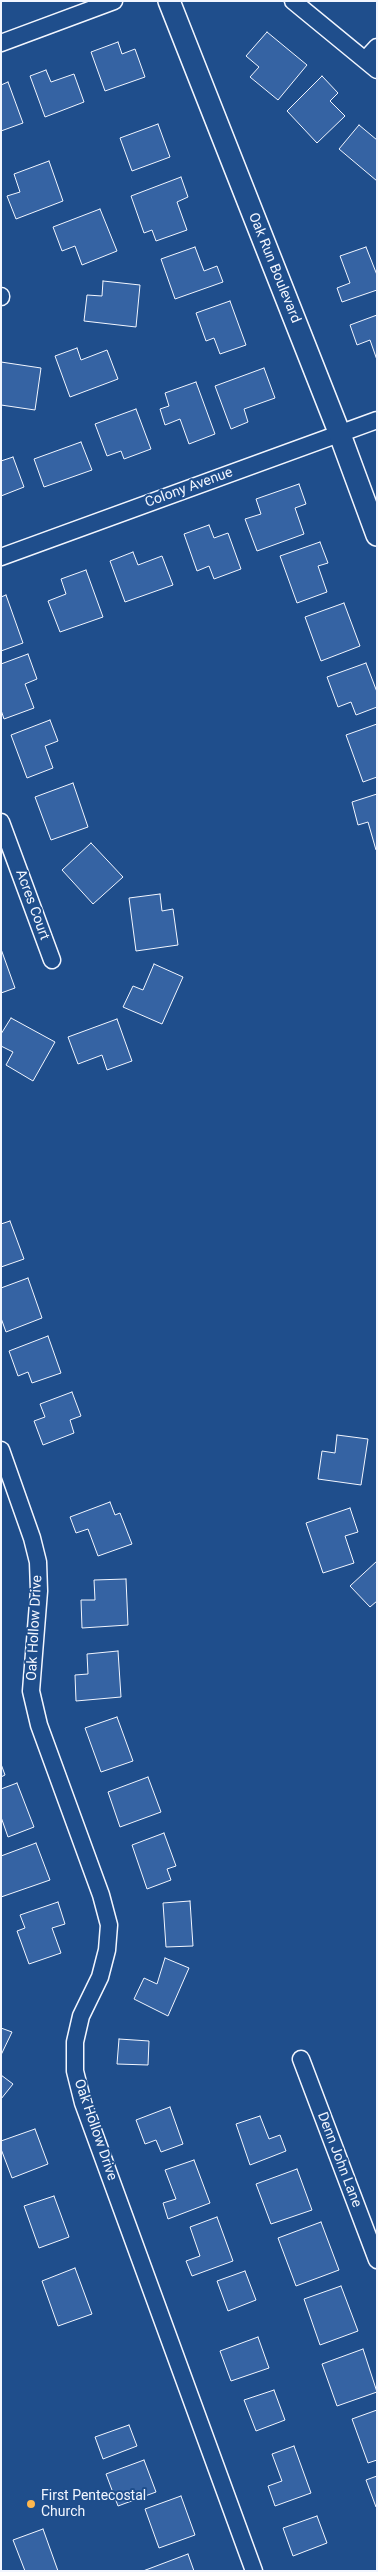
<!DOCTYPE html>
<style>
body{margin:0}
#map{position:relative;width:378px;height:2572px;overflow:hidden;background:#1f4e8c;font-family:Roboto,sans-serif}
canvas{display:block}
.frame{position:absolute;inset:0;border:2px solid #f2f6ff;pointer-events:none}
</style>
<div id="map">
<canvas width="378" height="2572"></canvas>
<div class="frame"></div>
</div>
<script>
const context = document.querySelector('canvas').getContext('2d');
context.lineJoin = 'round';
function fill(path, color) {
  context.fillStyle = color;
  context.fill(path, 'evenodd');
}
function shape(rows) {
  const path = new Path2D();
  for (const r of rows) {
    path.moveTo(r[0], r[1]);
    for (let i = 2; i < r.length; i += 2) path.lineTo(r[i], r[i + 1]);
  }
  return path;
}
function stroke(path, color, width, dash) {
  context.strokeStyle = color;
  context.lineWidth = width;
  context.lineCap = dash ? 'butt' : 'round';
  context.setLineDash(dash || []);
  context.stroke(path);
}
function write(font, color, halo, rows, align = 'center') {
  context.font = font + ' Roboto,sans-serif';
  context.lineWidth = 4;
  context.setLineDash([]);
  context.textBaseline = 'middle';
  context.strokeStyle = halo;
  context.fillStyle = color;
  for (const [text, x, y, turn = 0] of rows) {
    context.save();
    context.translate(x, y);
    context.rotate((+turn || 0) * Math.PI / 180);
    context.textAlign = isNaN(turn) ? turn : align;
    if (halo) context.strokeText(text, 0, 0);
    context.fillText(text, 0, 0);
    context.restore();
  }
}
const building = shape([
 [267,32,307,65,278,100,250,77,259,67,246,56,267,32],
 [118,42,122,54,135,49,145,77,105,91,91,52,118,42],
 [46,70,51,82,74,74,84,102,45,117,30,76,46,70],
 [322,76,338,93,330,101,345,116,317,143,287,111,322,76],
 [8,82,23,123,1,131,1,85,8,82],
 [158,124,170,157,132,171,120,138,158,124],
 [359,125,377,140,377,181,339,149,359,125],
 [49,161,63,201,16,219,7,196,20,192,14,174,49,161],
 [181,177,188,197,177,202,187,230,156,241,152,230,144,233,131,196,181,177],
 [100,209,117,251,82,265,75,246,62,251,53,227,100,209],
 [195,247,204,271,217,266,223,282,175,299,161,259,195,247],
 [366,247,377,275,377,290,342,302,337,288,350,283,340,256,366,247],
 [103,281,140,285,136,327,84,321,87,295,102,296,103,281],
 [230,301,246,345,220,354,214,338,206,341,196,313,230,301],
 [377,315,377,360,370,340,357,345,350,325,377,315],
 [77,348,81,360,107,350,118,379,70,397,55,356,77,348],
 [1,362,41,368,35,410,1,405,1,362],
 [264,368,275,398,244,409,248,422,231,429,215,386,264,368],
 [196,382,215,434,189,444,180,419,165,425,160,409,169,406,165,393,196,382],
 [136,409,151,449,124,459,121,451,107,456,95,424,136,409],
 [81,442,92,470,44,487,34,459,81,442],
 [13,457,24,487,1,496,1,461,13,457],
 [299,484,306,504,295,508,304,534,257,551,245,519,261,514,256,499,299,484],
 [209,525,214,538,228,533,241,569,214,579,209,566,197,571,184,534,209,525],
 [320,542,328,563,318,566,327,592,297,603,280,556,320,542],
 [133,552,138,565,162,556,173,585,125,602,110,561,133,552],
 [86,570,103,617,60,632,48,601,66,594,61,579,86,570],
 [6,595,23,643,1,651,1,597,6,595],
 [344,603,360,646,321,661,305,617,344,603],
 [28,654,37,679,25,684,34,708,4,719,1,710,1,664,28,654],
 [366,663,377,692,377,707,356,715,351,702,338,707,327,677,366,663],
 [50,720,58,741,45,746,53,768,27,778,11,735,50,720],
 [377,724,377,777,363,782,346,735,377,724],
 [73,783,88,827,51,840,35,797,73,783],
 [377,794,377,849,376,850,368,822,358,825,352,802,377,794],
 [91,843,123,877,93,904,62,870,91,843],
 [160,894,162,911,173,909,178,945,136,951,129,898,160,894],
 [1,949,15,988,1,993,1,949],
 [154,964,183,977,162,1024,123,1007,133,986,143,990,154,964],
 [11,1018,55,1042,33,1081,6,1065,13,1052,1,1046,1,1034,11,1018],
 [117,1019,132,1061,107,1070,102,1055,78,1064,68,1037,117,1019],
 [10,1221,24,1259,1,1267,1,1224,10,1221],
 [28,1278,42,1318,6,1332,1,1318,1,1288,28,1278],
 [48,1336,61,1373,32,1383,28,1372,18,1376,9,1351,48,1336],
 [72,1392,81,1416,70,1420,74,1433,43,1445,34,1421,45,1417,40,1404,72,1392],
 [337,1435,368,1439,361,1485,318,1479,322,1451,335,1453,337,1435],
 [110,1502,115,1515,120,1513,132,1544,98,1556,88,1529,76,1533,70,1517,110,1502],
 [350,1508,358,1532,345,1536,354,1563,323,1573,306,1523,350,1508],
 [377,1561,377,1601,370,1607,350,1586,377,1561],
 [126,1579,128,1625,82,1628,81,1600,95,1600,94,1580,126,1579],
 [118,1651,121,1697,76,1701,75,1675,88,1674,87,1654,118,1651],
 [117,1717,133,1761,101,1772,85,1728,117,1717],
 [1,1764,5,1775,1,1777,1,1764],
 [148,1777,161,1812,120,1827,108,1792,148,1777],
 [17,1783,34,1827,8,1837,1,1817,1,1789,17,1783],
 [164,1833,176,1866,167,1869,171,1880,147,1889,132,1845,164,1833],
 [36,1843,50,1880,1,1897,1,1856,36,1843],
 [190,1901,193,1946,166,1947,163,1903,190,1901],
 [58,1902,65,1924,52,1928,61,1953,29,1964,17,1931,25,1928,20,1915,58,1902],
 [165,1958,189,1968,168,2016,134,1999,144,1978,157,1984,165,1958],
 [1,2028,12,2032,1,2055,1,2028],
 [119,2039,149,2041,148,2065,117,2064,119,2039],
 [1,2075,13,2084,1,2099,1,2075],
 [170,2107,183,2144,161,2152,156,2140,145,2144,136,2120,170,2107],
 [260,2116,269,2139,280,2135,286,2151,250,2165,236,2124,260,2116],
 [35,2129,48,2164,12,2178,1,2149,1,2141,35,2129],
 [194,2160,210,2203,168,2219,163,2203,176,2199,165,2170,194,2160],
 [297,2169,312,2210,271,2224,256,2184,297,2169],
 [54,2196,69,2237,39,2248,24,2206,54,2196],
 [217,2217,233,2261,192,2276,186,2261,200,2256,190,2227,217,2217],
 [321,2222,339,2270,296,2286,278,2238,321,2222],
 [75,2268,92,2314,58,2326,42,2281,75,2268],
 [245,2271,256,2300,228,2311,217,2281,245,2271],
 [341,2286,358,2331,320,2345,304,2299,341,2286],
 [258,2337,269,2368,231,2381,220,2351,258,2337],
 [363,2349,377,2392,337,2406,322,2364,363,2349],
 [274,2390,285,2420,256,2431,244,2400,274,2390],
 [377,2410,377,2460,368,2463,352,2419,377,2410],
 [129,2425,137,2446,103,2459,95,2437,129,2425],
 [294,2446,311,2493,275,2506,268,2486,282,2481,272,2454,294,2446],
 [144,2460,156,2492,118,2506,106,2474,144,2460],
 [377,2476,377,2507,376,2507,366,2480,377,2476],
 [181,2496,195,2535,159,2548,145,2509,181,2496],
 [317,2516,327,2543,293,2556,283,2528,317,2516],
 [43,2529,58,2571,25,2571,13,2540,43,2529],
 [188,2554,194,2571,143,2571,188,2554]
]);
fill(building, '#3563a3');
stroke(building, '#f2f6ff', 1);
const minor = shape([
 [293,1,377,70],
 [1,43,114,1],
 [365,60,377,47],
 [1,296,1,297],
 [1,557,377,420],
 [1,822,52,960],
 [1,1450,32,1538,38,1562,39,1591,31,1691,39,1725,101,1895,109,1925,107,1950,100,1977,81,2016,75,2042,75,2071,83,2103,254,2571],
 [301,2059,377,2260]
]);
const tertiary = shape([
 [169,1,339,432,377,535]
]);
stroke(minor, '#f2f6ff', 19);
stroke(tertiary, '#f2f6ff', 24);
stroke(minor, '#1f4e8c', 16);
stroke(tertiary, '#1f4e8c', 21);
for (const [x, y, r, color] of [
 [31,2504,5,"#ffb74d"]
]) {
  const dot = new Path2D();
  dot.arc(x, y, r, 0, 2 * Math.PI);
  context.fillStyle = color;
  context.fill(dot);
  stroke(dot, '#1f4e8c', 2);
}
write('14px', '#f2f6ff', '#1f4e8c', [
 ["Oak Run Boulevard",274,268,68],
 ["Colony Avenue",189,488,-20],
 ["Acres Court",32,905,70],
 ["Oak Hollow Drive",35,1628,-87],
 ["Oak Hollow Drive",95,2130,71],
 ["Denn John Lane",339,2160,69]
]);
write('14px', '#f2f6ff', '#1f4e8c', [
 ["First Pentecostal",41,2496],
 ["Church",41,2512]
], 'left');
</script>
